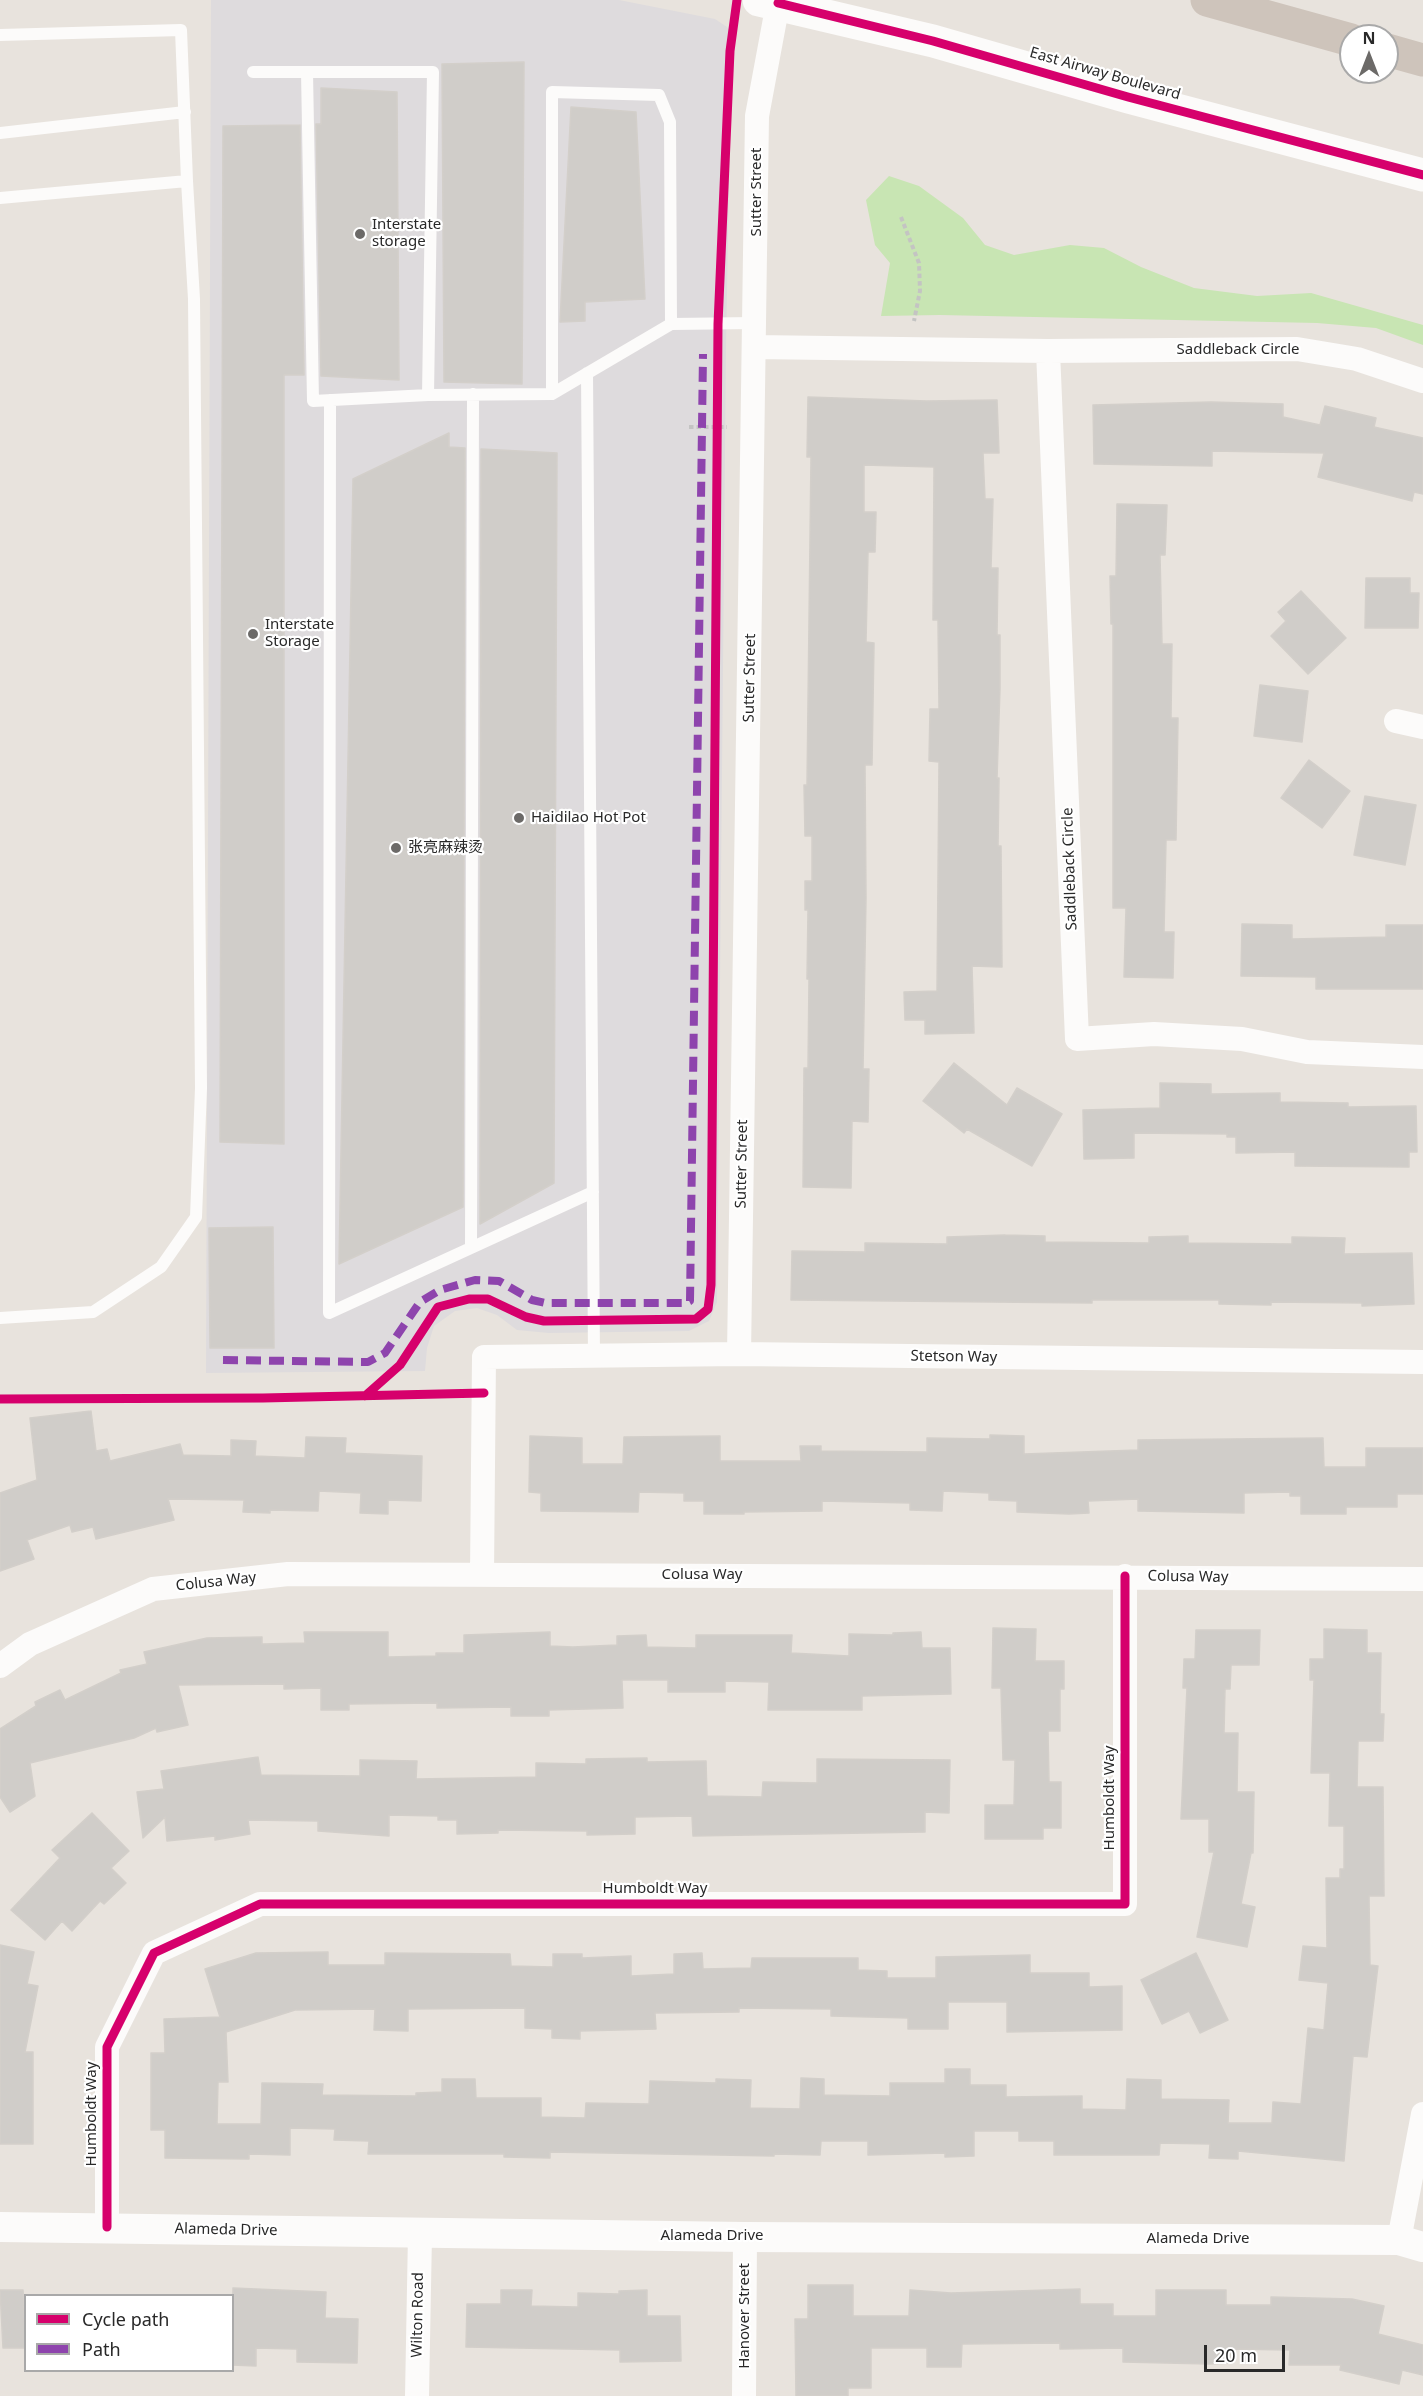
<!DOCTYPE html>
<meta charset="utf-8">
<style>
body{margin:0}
#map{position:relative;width:1423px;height:2396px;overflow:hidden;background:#e8e3dd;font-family:"Noto Sans",sans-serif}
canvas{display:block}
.legend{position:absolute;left:24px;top:2294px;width:210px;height:78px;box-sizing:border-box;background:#fff;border:2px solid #a9a9a9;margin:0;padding:8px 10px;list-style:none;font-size:18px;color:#292929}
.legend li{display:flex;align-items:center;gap:12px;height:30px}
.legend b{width:30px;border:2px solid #a9a9a9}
.north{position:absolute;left:1339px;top:24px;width:60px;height:60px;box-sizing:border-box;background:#fff;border:2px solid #a9a9a9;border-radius:50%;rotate:0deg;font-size:16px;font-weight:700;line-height:24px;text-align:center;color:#292929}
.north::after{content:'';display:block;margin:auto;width:21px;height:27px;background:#6c6a68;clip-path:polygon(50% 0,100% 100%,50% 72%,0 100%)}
.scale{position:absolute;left:1204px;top:2345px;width:81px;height:27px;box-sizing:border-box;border:3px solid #292929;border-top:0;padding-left:8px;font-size:18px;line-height:21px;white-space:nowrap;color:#292929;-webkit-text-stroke:4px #fff;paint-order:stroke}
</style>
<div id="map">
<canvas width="1423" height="2396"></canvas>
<ul class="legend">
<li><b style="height:8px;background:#d6006c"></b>Cycle path</li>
<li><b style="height:8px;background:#8e44ad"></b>Path</li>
</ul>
<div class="north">N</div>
<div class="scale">20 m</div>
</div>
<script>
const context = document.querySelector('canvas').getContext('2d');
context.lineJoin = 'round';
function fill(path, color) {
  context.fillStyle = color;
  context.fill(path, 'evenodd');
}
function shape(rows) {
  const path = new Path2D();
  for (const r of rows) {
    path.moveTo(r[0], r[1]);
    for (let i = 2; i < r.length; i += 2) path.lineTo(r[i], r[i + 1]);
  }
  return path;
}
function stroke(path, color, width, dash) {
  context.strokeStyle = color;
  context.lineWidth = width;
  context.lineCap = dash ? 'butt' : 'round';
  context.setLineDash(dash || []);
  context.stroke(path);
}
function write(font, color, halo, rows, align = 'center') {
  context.font = font + ' "Noto Sans","Noto Sans SC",sans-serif';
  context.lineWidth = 4.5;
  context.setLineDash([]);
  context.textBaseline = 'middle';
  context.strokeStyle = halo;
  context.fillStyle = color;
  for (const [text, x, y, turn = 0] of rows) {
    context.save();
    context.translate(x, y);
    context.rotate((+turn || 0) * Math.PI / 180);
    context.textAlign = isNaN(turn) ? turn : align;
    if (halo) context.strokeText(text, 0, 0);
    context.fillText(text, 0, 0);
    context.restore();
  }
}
fill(shape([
 [211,0,619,0,715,19,727,27,735,41,730,124,726,347,717,1302,709,1321,689,1331,549,1333,517,1330,497,1315,477,1308,455,1311,434,1326,427,1348,425,1371,206,1373]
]), '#dedbdd');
fill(shape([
 [889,176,919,186,963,218,985,245,1014,255,1070,245,1104,248,1141,267,1194,288,1257,296,1311,293,1423,325,1423,345,1376,328,1317,323,940,315,881,316,890,263,875,245,866,200]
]), '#c8e5b3');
const building = shape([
 [524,62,522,384,444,382,442,64,524,62],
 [321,88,397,92,399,380,321,376,316,124,321,124,321,88],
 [571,107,636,112,645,299,585,302,585,321,560,322,571,107],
 [300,125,304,375,284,375,284,1144,220,1142,223,126,300,125],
 [808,397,927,401,997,400,999,453,983,453,985,499,993,499,991,568,998,568,997,635,1000,635,1000,688,997,778,999,778,998,846,1001,846,1002,967,972,966,974,1033,925,1034,925,1020,905,1020,904,992,937,991,939,762,929,761,930,709,939,709,938,620,933,620,934,467,864,465,864,512,876,512,875,552,868,552,866,642,874,643,872,765,865,765,866,898,863,1069,869,1069,868,1122,852,1121,851,1188,803,1187,804,1068,808,1068,809,979,807,979,808,910,805,910,805,881,812,881,812,836,805,836,804,785,807,785,811,457,807,457,808,397],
 [1211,402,1283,404,1283,417,1320,425,1325,406,1376,418,1374,427,1423,438,1423,494,1414,492,1412,501,1318,477,1324,453,1212,451,1212,466,1094,464,1093,405,1211,402],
 [449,433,449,447,465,448,463,1207,339,1264,353,479,449,433],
 [481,449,557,453,554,1183,480,1224,481,449],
 [1117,504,1167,505,1165,555,1160,555,1162,644,1172,644,1171,718,1178,718,1176,840,1166,840,1164,932,1174,932,1173,978,1124,977,1126,908,1113,908,1113,624,1111,624,1110,576,1116,576,1117,504],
 [1366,578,1410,578,1410,593,1419,593,1418,628,1365,628,1366,578],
 [1301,591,1346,638,1308,674,1271,636,1286,621,1278,612,1301,591],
 [1260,685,1308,691,1302,742,1254,736,1260,685],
 [1309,760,1350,791,1322,828,1281,798,1309,760],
 [1365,796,1416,805,1405,865,1354,855,1365,796],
 [1242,924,1292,925,1292,939,1386,937,1386,925,1423,925,1423,989,1316,989,1316,977,1241,976,1242,924],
 [954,1063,1007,1105,1017,1088,1062,1114,1032,1166,967,1129,964,1133,923,1101,954,1063],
 [1160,1083,1211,1084,1211,1094,1280,1093,1280,1102,1348,1103,1348,1107,1416,1106,1417,1152,1409,1152,1409,1167,1295,1166,1295,1152,1236,1153,1236,1137,1227,1137,1227,1134,1134,1133,1134,1158,1084,1159,1083,1110,1160,1108,1160,1083],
 [273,1227,274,1348,210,1348,209,1228,273,1227],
 [1005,1235,1045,1236,1045,1242,1149,1243,1149,1237,1188,1236,1188,1243,1292,1244,1292,1237,1345,1238,1344,1254,1412,1253,1414,1304,1362,1306,1362,1303,1271,1302,1271,1305,1219,1304,1219,1300,1092,1300,1092,1303,791,1300,792,1251,865,1252,865,1243,947,1244,947,1237,1005,1235],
 [91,1411,96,1451,107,1449,110,1461,180,1444,183,1455,231,1456,231,1440,256,1441,255,1456,305,1458,306,1437,346,1438,345,1453,422,1456,421,1501,388,1500,388,1514,360,1513,361,1493,319,1491,318,1511,270,1510,270,1513,243,1512,244,1500,168,1499,174,1520,96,1539,93,1527,72,1532,70,1525,27,1540,34,1559,0,1571,0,1493,37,1480,30,1418,91,1411],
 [990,1435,1024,1436,1024,1454,1138,1450,1138,1440,1323,1438,1324,1467,1366,1467,1366,1448,1423,1448,1423,1494,1397,1494,1397,1507,1346,1507,1346,1514,1301,1514,1301,1496,1290,1496,1290,1492,1244,1493,1244,1513,1138,1511,1138,1499,1088,1501,1089,1513,1069,1514,1017,1512,1017,1501,989,1500,989,1493,943,1491,942,1511,910,1510,910,1503,822,1501,822,1511,744,1512,744,1514,704,1514,704,1501,684,1501,684,1493,639,1492,638,1512,541,1511,541,1493,529,1492,530,1436,582,1438,582,1464,623,1464,624,1437,720,1436,720,1461,801,1461,800,1446,821,1446,821,1451,927,1452,927,1438,990,1439,990,1435],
 [993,1628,1036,1629,1035,1661,1064,1661,1064,1689,1060,1689,1060,1731,1048,1731,1049,1782,1061,1782,1061,1828,1043,1828,1043,1839,985,1839,985,1805,1014,1805,1015,1760,1003,1760,1001,1688,992,1688,993,1628],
 [1324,1629,1367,1630,1367,1653,1381,1653,1380,1714,1384,1714,1383,1741,1358,1741,1357,1787,1383,1787,1384,1896,1369,1896,1370,1965,1378,1966,1367,2057,1353,2056,1344,2161,1238,2151,1238,2159,1209,2158,1210,2144,1160,2143,1159,2155,1054,2155,1054,2141,1019,2141,1019,2131,974,2131,974,2156,945,2157,945,2153,868,2155,868,2141,821,2141,820,2155,774,2154,774,2156,550,2152,550,2158,504,2157,504,2154,368,2154,369,2141,334,2140,335,2129,290,2128,290,2155,249,2154,249,2159,165,2158,165,2130,151,2130,151,2053,165,2053,164,2019,220,2017,205,1969,256,1953,328,1952,328,1965,385,1965,385,1953,510,1954,511,1966,553,1967,553,1954,582,1954,582,1958,631,1956,631,1976,674,1974,674,1954,702,1953,703,1969,751,1968,752,1958,858,1958,858,1970,887,1971,887,1978,936,1978,936,1957,1030,1955,1030,1973,1089,1973,1089,1987,1122,1986,1122,2030,1007,2032,1007,2002,948,2002,948,2029,908,2029,908,2018,831,2016,831,2009,739,2008,739,2012,655,2013,656,2029,580,2031,580,2039,552,2038,552,2029,525,2028,525,2008,408,2009,408,2031,374,2030,375,2009,295,2010,226,2032,228,2082,218,2082,217,2124,261,2124,262,2083,323,2084,322,2095,416,2096,416,2093,442,2092,442,2079,475,2079,476,2098,541,2098,541,2117,585,2118,586,2103,649,2104,650,2081,716,2083,716,2079,751,2080,750,2108,800,2109,801,2078,824,2079,824,2095,890,2096,890,2083,945,2083,945,2069,970,2069,970,2085,1006,2085,1006,2097,1082,2096,1082,2109,1126,2110,1127,2079,1161,2080,1161,2099,1229,2100,1228,2123,1272,2123,1273,2102,1301,2104,1308,2028,1324,2030,1328,1983,1299,1980,1303,1946,1327,1948,1326,1878,1340,1878,1340,1869,1344,1869,1344,1826,1329,1826,1330,1773,1311,1773,1314,1680,1310,1680,1310,1659,1324,1659,1324,1629],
 [1196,1630,1260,1630,1259,1665,1231,1665,1230,1689,1225,1689,1224,1733,1238,1733,1237,1792,1254,1792,1253,1853,1251,1853,1241,1904,1255,1907,1247,1947,1197,1937,1214,1852,1209,1852,1209,1819,1181,1819,1187,1688,1183,1688,1184,1659,1195,1659,1196,1630],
 [304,1632,388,1632,388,1657,436,1656,436,1653,464,1653,464,1635,550,1632,550,1646,573,1647,617,1645,617,1636,646,1635,647,1647,696,1648,696,1635,792,1635,791,1653,849,1656,849,1634,893,1635,893,1633,921,1632,922,1648,950,1648,951,1694,862,1696,862,1710,768,1710,769,1682,725,1681,725,1692,668,1692,668,1680,622,1680,623,1708,549,1710,549,1716,511,1716,511,1707,437,1708,437,1703,349,1704,349,1710,321,1710,321,1688,284,1689,284,1684,178,1685,188,1725,157,1732,156,1728,134,1738,30,1763,35,1796,10,1812,0,1797,0,1729,36,1706,35,1702,60,1690,65,1700,121,1673,120,1670,147,1664,144,1652,207,1638,262,1637,262,1644,305,1643,304,1632],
 [258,1757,261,1775,360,1776,360,1760,417,1761,416,1779,536,1777,536,1763,586,1764,586,1759,647,1758,647,1762,706,1761,707,1796,762,1797,763,1782,817,1783,817,1759,950,1760,949,1813,925,1812,925,1832,693,1836,692,1816,635,1817,635,1834,587,1835,587,1831,498,1830,498,1833,457,1834,457,1820,438,1820,438,1816,389,1815,389,1836,318,1831,318,1821,248,1820,250,1834,215,1840,215,1836,167,1841,165,1817,143,1838,137,1792,164,1789,161,1771,258,1757],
 [92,1813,129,1851,111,1868,126,1883,104,1904,100,1901,72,1931,62,1921,45,1940,11,1910,60,1858,52,1850,92,1813],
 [0,1945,34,1952,27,1984,38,1986,25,2052,33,2052,33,2144,0,2144,0,1945],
 [1196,1953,1228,2020,1200,2033,1189,2011,1162,2024,1141,1980,1196,1953],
 [808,2285,853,2285,853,2316,909,2316,910,2290,951,2293,1080,2289,1080,2304,1113,2304,1113,2316,1156,2316,1156,2290,1226,2290,1226,2305,1271,2305,1271,2297,1352,2299,1384,2306,1378,2334,1423,2345,1423,2375,1402,2370,1399,2384,1340,2370,1341,2365,1289,2365,1290,2350,1231,2349,1231,2363,1209,2364,1123,2362,1123,2348,1060,2349,1060,2343,962,2344,961,2367,927,2367,927,2348,871,2348,871,2388,848,2388,848,2396,796,2396,795,2319,808,2319,808,2285],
 [233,2288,326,2292,325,2318,358,2319,357,2363,297,2362,297,2349,256,2348,256,2366,232,2365,233,2288],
 [0,2290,23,2290,26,2348,3,2348,0,2290],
 [501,2290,532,2290,531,2306,578,2307,578,2293,619,2294,619,2291,647,2290,647,2316,680,2316,681,2361,620,2362,620,2350,466,2347,467,2304,501,2304,501,2290]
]);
fill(building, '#d0cdc9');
stroke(building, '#d3cfca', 1.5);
stroke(shape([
 [901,217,919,263,920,291,914,321],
 [689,427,727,427]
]), '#c4c4c3', 4, [4.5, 3]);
stroke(shape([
 [0,35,181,30,187,181],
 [253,72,433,72,428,395,552,394],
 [307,72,313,401,428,395],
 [0,133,185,112],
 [0,198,187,181,194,299,201,1088,196,1217,161,1267,93,1312,0,1318],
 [671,324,552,394,552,92,659,95,670,122,671,324,755,323],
 [587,373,594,1356],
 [330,400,329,1313,593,1192],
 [471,1248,473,394]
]), '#fcfbfa', 12);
stroke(shape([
 [755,347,1048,351,1297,349,1357,359,1423,381],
 [1048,351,1077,1039,1154,1034,1242,1039,1307,1052,1423,1057],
 [1396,721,1423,727],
 [739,1354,757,116,778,3],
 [482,1574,484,1357,739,1354,1423,1362],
 [0,1666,30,1644,153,1589,288,1574,1423,1579],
 [107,2227,107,2047,154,1953,260,1904,1125,1904,1125,1576],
 [1399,2240,1423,2114],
 [417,2396,420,2234],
 [744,2396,745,2237]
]), '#fcfbfa', 24);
stroke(shape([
 [0,2227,745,2237,1399,2240,1423,2247]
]), '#fcfbfa', 30);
stroke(shape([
 [759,0,933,41,1128,97,1423,175]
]), '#fcfbfa', 33);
stroke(shape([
 [1207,0,1351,40],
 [1387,50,1423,60]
]), '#cec4bb', 33);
stroke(shape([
 [223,1360,368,1362,385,1353,420,1302,440,1290,475,1280,499,1281,532,1300,545,1303,686,1303,690,1301,703,354]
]), '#8e44ad', 8, [15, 8]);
stroke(shape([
 [778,3,933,41,1128,97,1423,175],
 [365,1396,400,1365,438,1307,469,1299,488,1299,526,1317,544,1321,696,1319,708,1309,711,1285,718,324,730,51,737,0],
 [0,1399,263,1398,484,1393],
 [107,2227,107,2047,154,1953,260,1904,1125,1904,1125,1576]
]), '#d6006c', 9);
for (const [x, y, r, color] of [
 [360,234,6,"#6c6a68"],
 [253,634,6,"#6c6a68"],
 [519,818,6,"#6c6a68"],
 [396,848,6,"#6c6a68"]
]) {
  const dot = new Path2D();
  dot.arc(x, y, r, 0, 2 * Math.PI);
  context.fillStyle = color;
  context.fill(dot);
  stroke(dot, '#fff', 2);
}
write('15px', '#292929', '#fff', [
 ["East Airway Boulevard",1105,74,16],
 ["Sutter Street",757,192,-90],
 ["Saddleback Circle",1238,350],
 ["Sutter Street",750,678,-89],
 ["Saddleback Circle",1070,869,-92],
 ["Sutter Street",742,1164,-89],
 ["Stetson Way",954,1357,1],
 ["Colusa Way",702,1575],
 ["Colusa Way",1188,1577,1],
 ["Colusa Way",216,1582,-6],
 ["Humboldt Way",1110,1798,-90],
 ["Humboldt Way",655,1889],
 ["Humboldt Way",92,2114,-90],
 ["Alameda Drive",226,2230,1],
 ["Alameda Drive",712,2236],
 ["Alameda Drive",1198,2239],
 ["Wilton Road",418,2315,-89],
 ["Hanover Street",745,2316,-90]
]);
write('15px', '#292929', '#fff', [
 ["Interstate",372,225],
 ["storage",372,242],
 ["Interstate",265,625],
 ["Storage",265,642],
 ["Haidilao Hot Pot",531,818],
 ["张亮麻辣烫",408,848]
], 'left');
</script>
